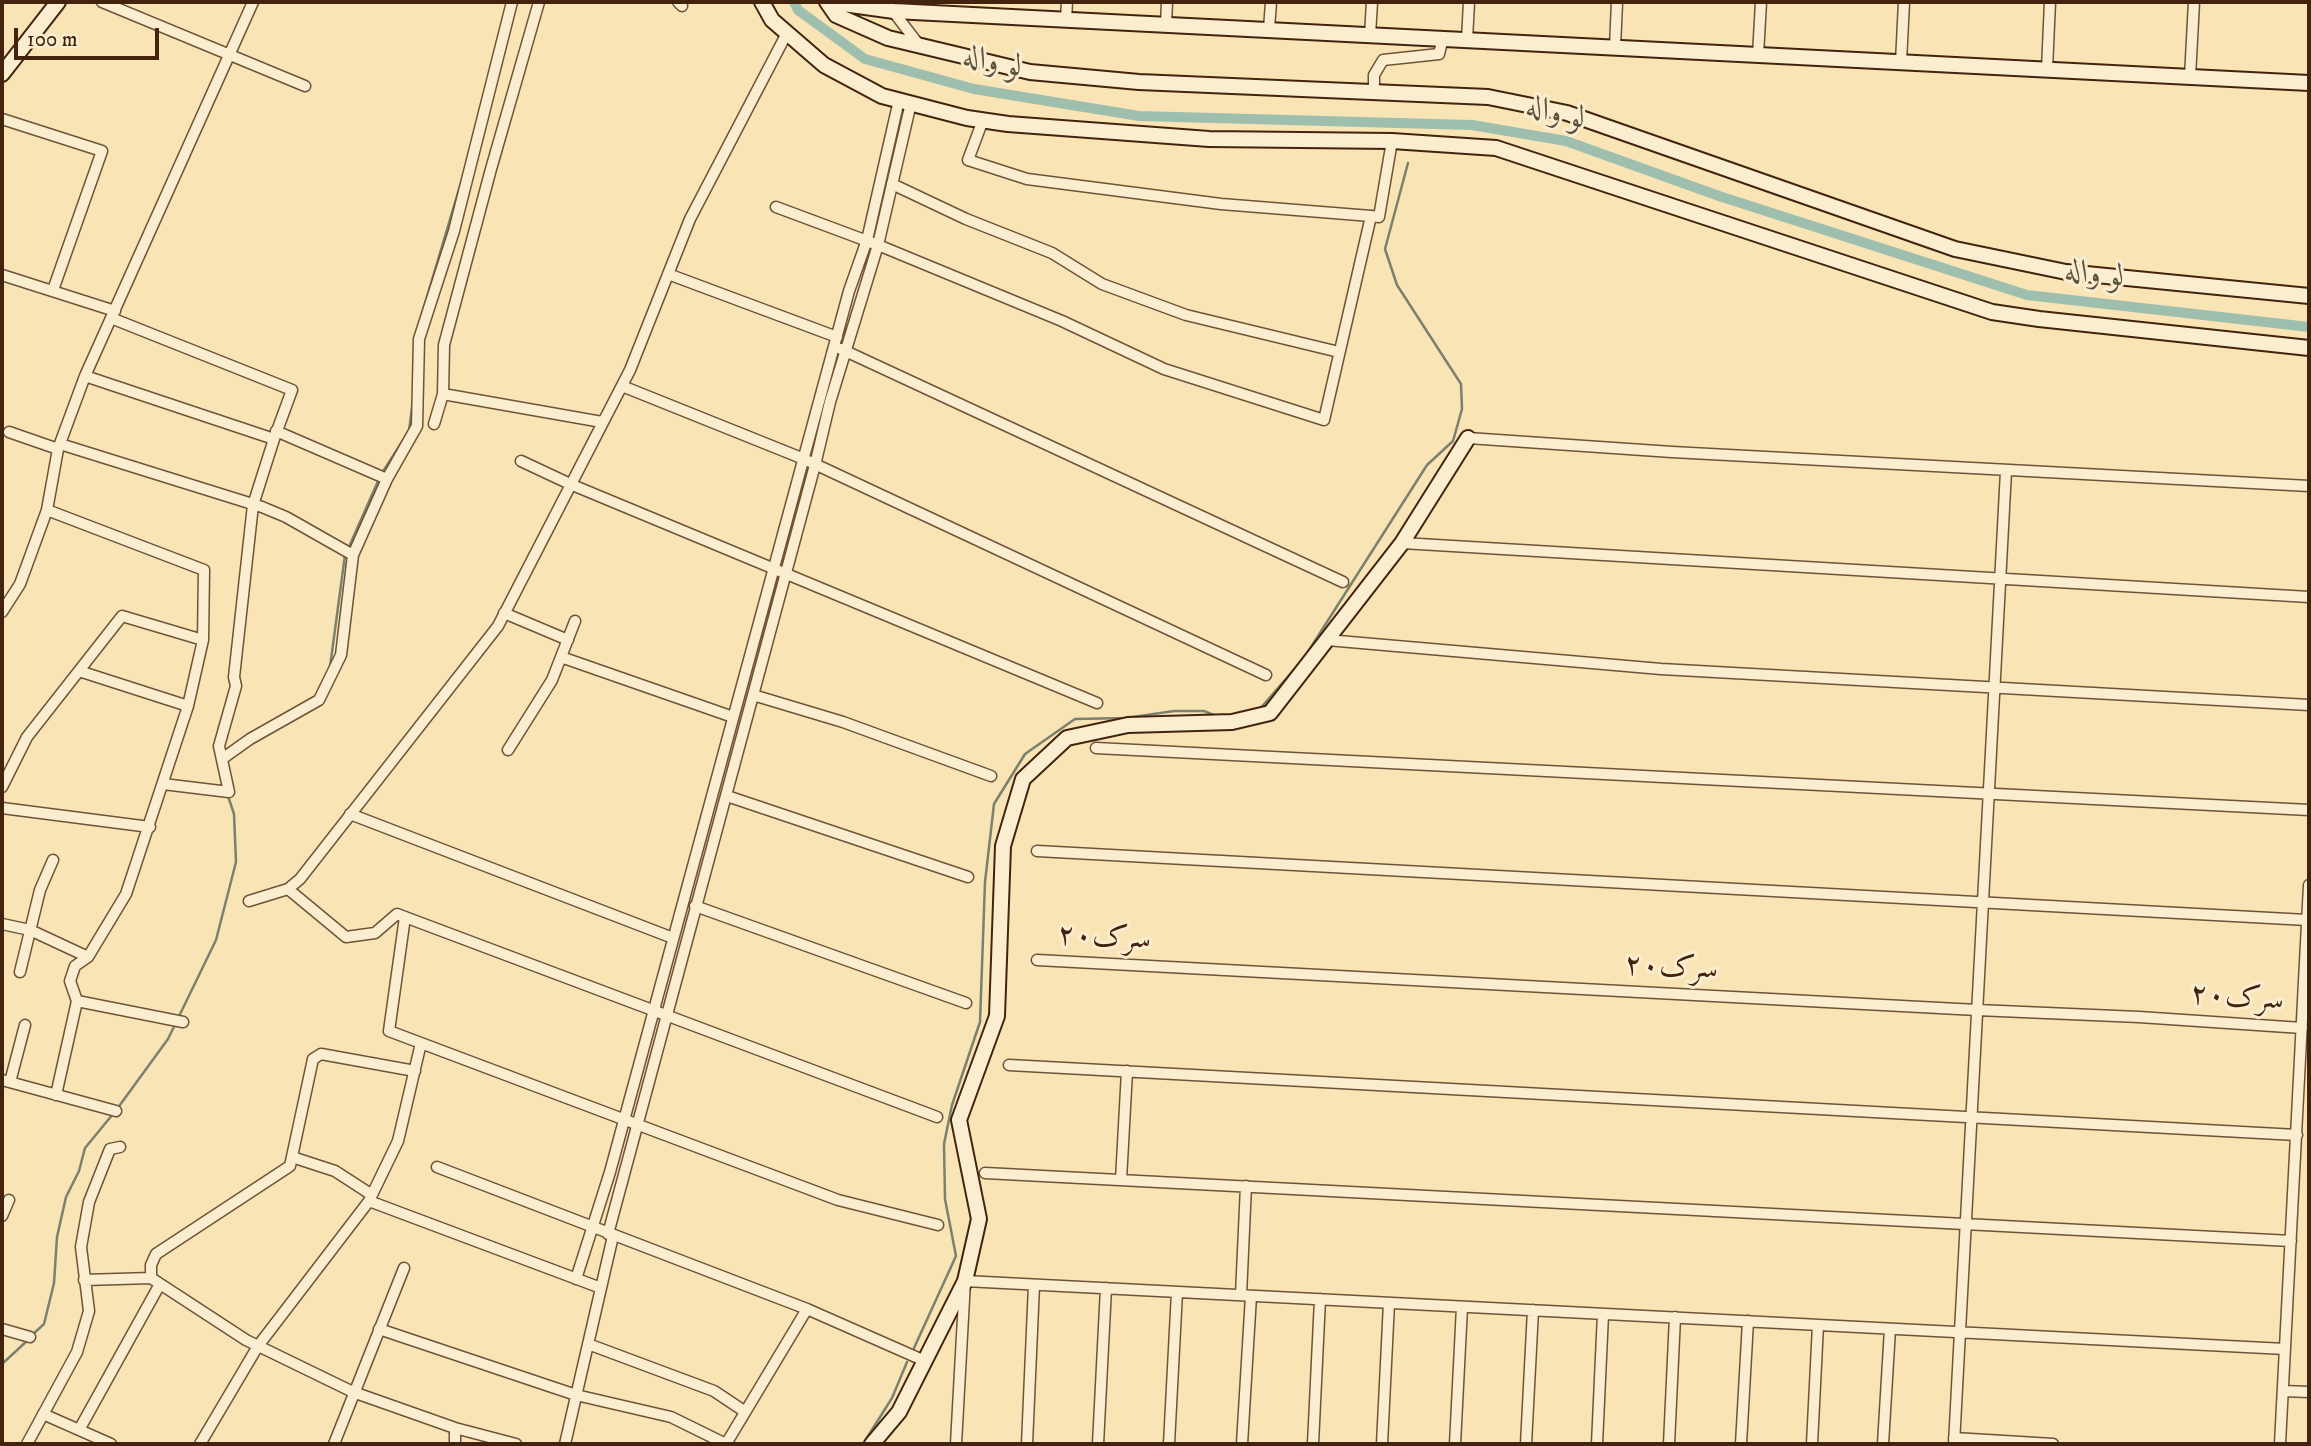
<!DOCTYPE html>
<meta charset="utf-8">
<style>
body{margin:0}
#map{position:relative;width:2311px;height:1446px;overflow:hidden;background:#f9e4b6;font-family:"IM FELL DW Pica",serif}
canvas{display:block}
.frame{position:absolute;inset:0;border:4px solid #43230d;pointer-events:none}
.scale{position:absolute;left:14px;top:28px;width:145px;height:32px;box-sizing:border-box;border:4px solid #43230d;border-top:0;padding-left:9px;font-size:21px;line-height:24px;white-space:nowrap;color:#43230d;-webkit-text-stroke:5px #fbedd0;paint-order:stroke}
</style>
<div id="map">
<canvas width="2311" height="1446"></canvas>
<div class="frame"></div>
<div class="scale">100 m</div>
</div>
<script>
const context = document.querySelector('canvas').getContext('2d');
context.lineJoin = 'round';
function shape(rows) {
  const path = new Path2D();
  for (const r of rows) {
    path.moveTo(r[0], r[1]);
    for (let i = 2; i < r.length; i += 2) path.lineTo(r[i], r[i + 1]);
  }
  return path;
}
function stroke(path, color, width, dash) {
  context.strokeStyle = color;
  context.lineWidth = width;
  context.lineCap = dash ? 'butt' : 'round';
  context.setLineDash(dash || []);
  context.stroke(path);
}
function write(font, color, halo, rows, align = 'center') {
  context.font = font + ' "IM FELL DW Pica",Amiri,serif';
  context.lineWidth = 6;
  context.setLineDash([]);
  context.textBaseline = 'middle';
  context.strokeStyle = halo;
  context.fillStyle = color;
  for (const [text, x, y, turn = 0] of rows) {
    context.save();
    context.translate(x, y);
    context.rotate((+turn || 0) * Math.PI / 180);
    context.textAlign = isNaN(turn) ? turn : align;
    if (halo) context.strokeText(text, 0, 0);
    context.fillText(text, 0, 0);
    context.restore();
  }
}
stroke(shape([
 [418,327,465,169],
 [382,473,409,431,413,400],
 [348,549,379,479],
 [330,667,345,555],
 [1258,711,1304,658,1427,465,1453,441,1462,409,1461,384,1397,285,1385,249,1408,163],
 [117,1109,168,1039,216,940,236,862,234,814,227,793],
 [32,1335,44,1324,54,1283,57,1237,66,1197,79,1171,85,1148,113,1114],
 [914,1348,956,1256,945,1199,944,1144,952,1105,980,1022,985,882,994,804,1025,754,1075,719,1126,718,1174,711,1204,711,1216,716],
 [2,1364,28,1340],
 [863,1444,892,1398,907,1362]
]), '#7a816e', 2.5);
stroke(shape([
 [794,2,798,10,865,59,974,89,1139,116,1472,125,1566,141,1719,196,2027,295,2309,327]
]), '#9ebfae', 10);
const street = shape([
 [102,2,305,86],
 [678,2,682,6],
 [886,2,919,45],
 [1066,19,1067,2],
 [1166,24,1167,2],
 [1269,29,1271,2],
 [1370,35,1372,2],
 [1467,40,1469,2],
 [1615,47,1617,2],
 [1758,55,1761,2],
 [1901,62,1904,2],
 [2047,69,2050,2],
 [2190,77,2194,2],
 [1374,91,1374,75,1383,60,1439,54,1443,38],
 [2,119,102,151,53,290],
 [983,120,968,160,1027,179,1221,204,1371,216],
 [892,184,966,219,1052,253,1102,284,1186,315,1339,352],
 [776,207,878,245,1062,321,1164,369,1324,420,1371,216,1379,217,1392,141],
 [668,274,837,337],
 [2,275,115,311],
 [111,318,292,390,274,439,253,505,234,677,236,686,219,746,229,792,163,784],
 [841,349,1343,582],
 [85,376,274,439],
 [622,386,804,459,1266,675],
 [443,394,602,422],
 [434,424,443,394,444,345,491,169,539,2],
 [276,431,387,479],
 [9,432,58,449],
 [1468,438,1672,452,2309,486],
 [60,444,262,507,286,517,353,555],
 [521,461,570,484,1097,703],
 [47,510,204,570,203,640,188,706,126,894,88,957,75,966,70,981,77,1001,56,1095],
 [1402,543,2309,597],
 [2,612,20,584,47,510,58,449,85,376,253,2],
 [504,613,568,640],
 [1327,640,1661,669,2309,705],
 [561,657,733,717],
 [79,671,188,706],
 [753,695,843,722,991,776],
 [1096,748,2309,810],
 [508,750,552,680,575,621],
 [222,759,250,739,319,700,341,655,353,555,387,479,417,426,419,339,454,231,512,2],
 [2,787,27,737,122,616,203,640],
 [727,796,968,877],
 [2,808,150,827],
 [350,814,673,938],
 [1037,851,2307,920],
 [288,889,346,937,375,933,397,914,937,1117],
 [249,901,288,889,300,879,498,626,630,370,690,219,787,33],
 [695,906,966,1003],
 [405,917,389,1031,838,1200,938,1225],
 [2,924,30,930,88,957],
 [1037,960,1977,1010,2139,1017,2302,1028],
 [20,972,40,890,53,860],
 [77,1001,183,1022],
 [1009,1065,2297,1135],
 [2,1080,116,1111],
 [10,1082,25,1025],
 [292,1157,335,1171,372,1195],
 [437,1167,807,1309,925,1361],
 [985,1173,2291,1241],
 [1121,1180,1127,1071],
 [369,1201,398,1141,421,1043],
 [2,1216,9,1200],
 [608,1234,815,465,830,402,878,245,911,103],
 [151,1278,151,1265,156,1254,290,1166,313,1059,321,1054,415,1071],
 [576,1279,610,1172,849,291,867,240,899,100],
 [84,1280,151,1278,246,1340,353,1392,455,1428,516,1444],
 [1241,1295,1246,1186],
 [2,1329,30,1337],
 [379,1329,576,1395,671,1417,726,1444],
 [588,1344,714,1391,744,1411],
 [2283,1391,2309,1392],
 [43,1414,111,1444],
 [79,1430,160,1284],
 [1954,1438,2053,1444],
 [27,1444,77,1352,89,1311,81,1247,89,1202,110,1149,120,1147],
 [200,1444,258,1346,369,1201,601,1288],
 [334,1444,404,1268],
 [455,1444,455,1428],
 [565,1444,613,1236],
 [726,1444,807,1309],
 [956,1444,965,1281,2285,1349],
 [1027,1444,1034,1285],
 [1098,1444,1106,1288],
 [1169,1444,1177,1292],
 [1242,1444,1251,1296],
 [1313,1444,1320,1299],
 [1382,1444,1389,1303],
 [1455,1444,1462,1307],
 [1526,1444,1533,1310],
 [1597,1444,1603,1314],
 [1669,1444,1675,1317],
 [1741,1444,1748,1321],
 [1812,1444,1818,1325],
 [1883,1444,1890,1329],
 [1954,1444,2006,471],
 [2280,1444,2309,885]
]);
const secondary = shape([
 [762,2,772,20,824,65,882,96,967,118,1008,124,1209,139,1392,141,1496,148,1992,312,2039,319,2309,348],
 [827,2,836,15,888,38,1030,72,1139,82,1488,97,1567,113,1955,249,2066,272,2309,296],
 [829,2,894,11,2309,83],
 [2,74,58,2],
 [872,1444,899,1412,965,1281,979,1219,959,1120,997,1016,1003,846,1023,779,1067,738,1128,725,1232,722,1270,713,1402,543,1468,438]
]);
stroke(street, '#705337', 13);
stroke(secondary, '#43230d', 18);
stroke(street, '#fbedd0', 10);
stroke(secondary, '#fbedd0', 14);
write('30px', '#43230d', '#fbedd0', [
 ["سرک۲۰",1104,939,3],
 ["سرک۲۰",1671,969,3],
 ["سرک۲۰",2237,999,4]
]);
write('italic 32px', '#5e523d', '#fbedd0', [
 ["لو واله",993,64,11],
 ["لو واله",1556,115,13],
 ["لو واله",2095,276,6]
]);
</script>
